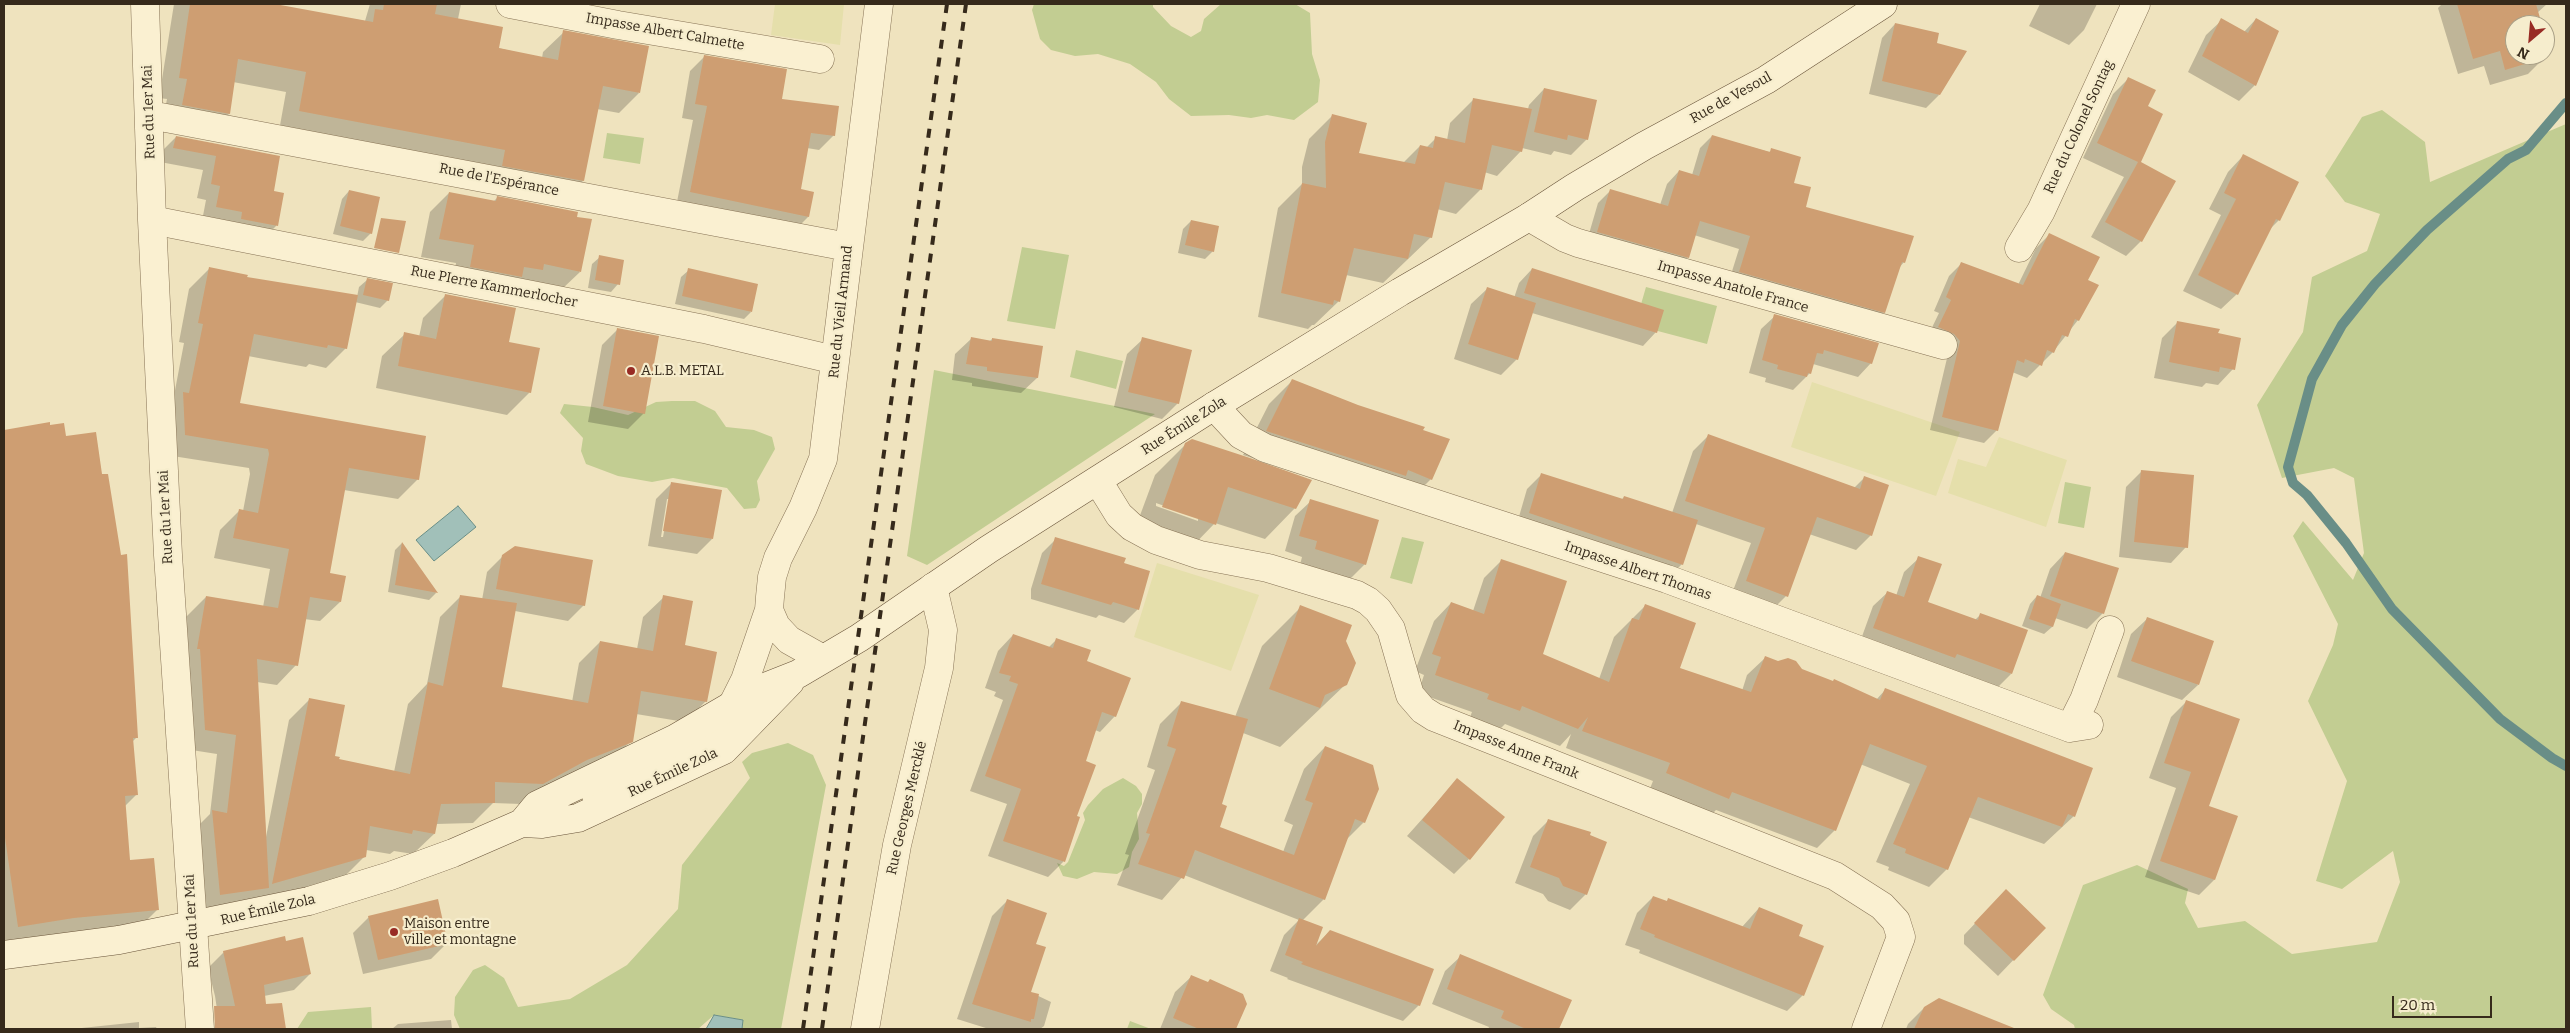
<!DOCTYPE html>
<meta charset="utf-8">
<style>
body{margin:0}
#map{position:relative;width:2570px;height:1033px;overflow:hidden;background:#efe3be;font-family:Bitter,serif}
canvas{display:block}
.frame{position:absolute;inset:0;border:5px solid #362a1b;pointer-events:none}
.north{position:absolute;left:2505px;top:15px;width:50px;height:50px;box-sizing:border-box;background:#f6edcd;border:1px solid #a99f86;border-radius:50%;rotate:207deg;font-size:14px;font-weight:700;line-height:20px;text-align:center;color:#362a1b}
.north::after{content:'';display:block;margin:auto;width:18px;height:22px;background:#982b24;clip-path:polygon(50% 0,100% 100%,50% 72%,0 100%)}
.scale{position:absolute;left:2392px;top:996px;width:100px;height:22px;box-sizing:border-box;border:2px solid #362a1b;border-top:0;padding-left:6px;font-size:15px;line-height:18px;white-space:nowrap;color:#362a1b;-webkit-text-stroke:4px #f6edcd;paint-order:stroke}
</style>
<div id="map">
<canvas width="2570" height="1033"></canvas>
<div class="frame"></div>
<div class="north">N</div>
<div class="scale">20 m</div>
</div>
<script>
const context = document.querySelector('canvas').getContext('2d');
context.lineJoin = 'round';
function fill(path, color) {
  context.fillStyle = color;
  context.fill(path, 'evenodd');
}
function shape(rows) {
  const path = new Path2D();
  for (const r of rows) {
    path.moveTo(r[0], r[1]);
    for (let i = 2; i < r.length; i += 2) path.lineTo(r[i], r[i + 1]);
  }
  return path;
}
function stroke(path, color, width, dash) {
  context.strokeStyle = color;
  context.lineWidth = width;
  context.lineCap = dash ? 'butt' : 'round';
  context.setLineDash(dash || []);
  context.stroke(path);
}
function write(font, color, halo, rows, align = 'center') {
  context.font = font + ' Bitter,serif';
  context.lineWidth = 4.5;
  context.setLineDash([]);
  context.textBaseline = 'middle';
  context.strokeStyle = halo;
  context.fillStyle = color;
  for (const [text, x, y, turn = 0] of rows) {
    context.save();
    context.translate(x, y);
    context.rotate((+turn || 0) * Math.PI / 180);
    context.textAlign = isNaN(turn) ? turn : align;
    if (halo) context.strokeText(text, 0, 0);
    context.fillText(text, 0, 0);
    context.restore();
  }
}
fill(shape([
 [775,4,844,4,840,45,771,35],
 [1812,382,1960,432,1936,496,1791,447],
 [1999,437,2067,460,2046,527,1948,493,1958,459,1986,467],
 [1157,563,1259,595,1231,671,1134,637]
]), '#e5dfab');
fill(shape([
 [1034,4,1153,4,1153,7,1171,26,1191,37,1201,31,1204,19,1221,4,1295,4,1310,13,1312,54,1320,80,1318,102,1294,120,1267,115,1251,118,1229,115,1191,116,1169,99,1156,82,1130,64,1098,54,1075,56,1051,50,1040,39,1032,10],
 [2382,110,2425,142,2430,182,2566,124,2566,1029,2075,1029,2074,1025,2051,1009,2043,995,2083,885,2137,865,2188,889,2185,903,2198,928,2245,921,2292,954,2377,942,2400,882,2393,851,2342,889,2316,881,2347,781,2308,701,2333,645,2338,624,2293,536,2303,521,2353,580,2364,553,2354,478,2334,468,2282,478,2257,405,2303,332,2312,277,2367,251,2380,214,2345,202,2325,176,2362,117],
 [607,133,644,138,640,164,603,158],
 [1022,247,1069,255,1055,329,1007,321],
 [1646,287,1717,306,1707,344,1635,325],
 [1076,350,1123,361,1116,389,1070,377],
 [934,370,1155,414,927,565,907,556],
 [672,401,695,401,715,411,726,427,754,430,772,437,775,449,757,481,760,500,756,508,744,509,727,488,673,478,652,482,618,476,586,464,581,451,583,438,560,413,564,404,593,407,628,415,656,402],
 [2065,482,2091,487,2084,528,2058,523],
 [1402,537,1424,542,1412,584,1390,578],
 [788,743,813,755,826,785,781,1029,742,1029,743,1020,714,1015,698,1029,460,1029,454,1015,455,997,473,970,485,965,504,978,518,1007,570,999,627,965,678,909,682,865,750,778,742,762,752,753],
 [1123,778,1136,786,1142,794,1142,804,1137,813,1139,839,1132,852,1129,867,1117,874,1094,872,1077,879,1063,876,1057,863,1064,866,1068,862,1085,820,1083,813,1088,805,1103,789],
 [371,1007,372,1029,297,1029,308,1012],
 [1130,1021,1151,1029,1127,1029]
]), '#c2cd92');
const water = shape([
 [458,506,476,527,434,561,416,540,458,506],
 [714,1015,743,1020,742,1029,706,1029,714,1015]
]);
fill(water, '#a1c0b9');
stroke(water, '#698e87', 1);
fill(shape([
 [174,4,267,4,365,21,370,4,461,4,458,19,498,48,542,58,543,52,564,32,639,93,619,113,597,109,583,181,562,201,279,131,286,92,233,82,229,114,208,134,162,125,167,99,159,98],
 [2040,4,2097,4,2084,30,2069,45,2029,26],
 [2442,4,2547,4,2537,13,2540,25,2515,25,2515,55,2543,55,2544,58,2528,74,2490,85,2484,66,2458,74,2438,8],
 [2256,19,2278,31,2255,85,2239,101,2188,72,2206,35,2222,20,2244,32],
 [1895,24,1939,95,1926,108,1869,94,1882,38],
 [704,57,780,100,834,135,819,150,807,148,800,190,808,217,794,231,676,207,693,120,682,118,690,71],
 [2128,79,2147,107,2139,162,2141,241,2126,256,2091,237,2124,177,2083,158,2113,94],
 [1544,89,1587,139,1571,155,1554,151,1551,155,1522,148,1521,151,1497,176,1484,172,1480,190,1456,214,1437,209,1431,237,1383,283,1346,275,1339,301,1314,325,1312,325,1308,329,1258,317,1278,208,1302,184,1302,167,1309,139,1333,115,1357,154,1403,163,1420,146,1426,148,1436,138,1447,140,1450,123,1474,99,1528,109,1529,105],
 [1712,136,1769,152,1772,150,1804,207,1904,262,1899,268,1884,312,1872,324,1728,284,1739,249,1694,235,1688,257,1676,269,1586,244,1598,203,1611,190,1660,205,1667,184,1679,171,1692,175,1700,148],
 [176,137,279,157,272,192,282,194,276,226,262,240,202,221,206,200,197,198,203,170,160,162,162,151],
 [2243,156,2279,220,2270,229,2237,294,2221,309,2183,291,2221,215,2209,209,2228,172],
 [349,191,371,233,363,241,333,234,342,199],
 [449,193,493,202,497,198,580,272,561,290,452,285,456,263,421,257,430,212],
 [1191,221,1213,251,1205,259,1178,253,1183,229],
 [2049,235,2086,280,2078,320,2053,352,2027,378,2012,372,1997,430,1984,443,1930,430,1948,354,1926,340,1939,313,1934,311,1949,276,1962,263,2018,285,2036,248],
 [600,257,618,284,611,292,588,288,592,264],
 [209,269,246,278,357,297,359,287,367,280,388,300,380,308,355,302,346,348,326,368,309,364,306,367,248,356,238,404,418,479,398,499,344,490,329,574,340,602,320,621,304,619,296,665,277,685,257,682,266,837,289,720,309,700,333,757,338,760,394,772,408,704,427,684,440,617,460,597,482,600,487,572,503,556,584,605,568,621,515,611,500,688,572,702,579,663,600,642,637,649,643,617,664,597,706,701,685,722,636,714,631,741,610,762,521,804,493,803,473,823,436,824,434,834,413,854,394,851,390,854,366,850,365,856,344,877,250,904,201,914,193,831,210,814,217,754,185,749,177,668,186,617,206,597,263,607,270,569,214,558,220,530,239,511,243,511,250,474,249,468,166,455,172,406,184,343,179,342,189,289],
 [1532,269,1656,332,1643,346,1532,313,1517,359,1501,375,1454,359,1471,304,1487,289,1514,298,1519,283],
 [689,270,751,312,744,319,675,304,681,277],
 [446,295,508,343,530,392,507,415,376,388,382,356,405,334,419,337,423,318],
 [1775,316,1871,363,1858,377,1813,364,1810,373,1793,390,1765,382,1766,378,1749,373,1761,329],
 [2177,323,2216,334,2233,369,2218,385,2206,383,2202,387,2154,378,2162,338],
 [618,329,644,413,628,429,588,422,602,345],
 [971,339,990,341,992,339,1042,347,1037,378,1021,393,972,386,972,383,952,380,955,354],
 [1143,339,1178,403,1162,419,1114,407,1127,354],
 [1293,380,1422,431,1431,479,1407,503,1381,499,1243,455,1269,404],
 [49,424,65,438,137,737,132,742,136,795,124,807,128,861,158,909,138,929,4,945,4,431],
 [1708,436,1854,488,1864,478,1871,535,1856,550,1809,534,1786,596,1771,611,1731,596,1751,543,1696,524,1682,564,1668,578,1516,527,1527,489,1541,475,1621,500,1624,497,1672,513,1693,451],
 [1186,444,1295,508,1265,539,1215,523,1184,555,1132,537,1155,475],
 [1156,503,1198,518,1198,521,1156,506],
 [2142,471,2186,547,2171,563,2119,557,2126,487],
 [672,483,712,539,697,554,648,546,656,499],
 [667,499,670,499,663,537,661,537],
 [1311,501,1365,564,1349,580,1300,565,1302,557,1285,551,1295,516],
 [1056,539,1123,564,1138,609,1124,623,1099,615,1096,618,1031,599,1031,589,1042,553],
 [402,543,436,593,429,600,388,592,395,550],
 [2065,553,2103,613,2087,629,2055,618,2052,627,2044,634,2022,626,2030,604,2037,596,2040,598,2050,569],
 [1919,558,1926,603,1974,621,1980,615,2011,674,1997,688,1860,642,1873,606,1888,592,1896,596,1904,572],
 [1502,560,1541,655,1599,679,1614,637,1646,605,1678,669,1742,691,1747,675,1765,658,1876,700,1886,689,2074,816,2044,844,1968,817,1947,869,1929,887,1888,870,1889,867,1876,862,1910,784,1860,764,1835,830,1817,848,1716,810,1710,816,1649,791,1653,781,1566,748,1571,734,1560,746,1505,724,1501,728,1470,717,1472,712,1418,693,1424,675,1415,671,1434,621,1451,603,1473,611,1484,578],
 [1301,607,1344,641,1346,684,1280,747,1243,733,1220,805,1218,827,1283,852,1293,825,1284,821,1304,769,1325,747,1364,822,1346,840,1324,899,1302,921,1314,947,1330,931,1419,1005,1403,1021,1287,979,1288,978,1270,971,1284,935,1299,920,1184,875,1162,900,1117,885,1129,855,1125,854,1155,770,1147,767,1160,724,1182,702,1235,717,1262,646],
 [2147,619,2198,685,2182,700,2117,677,2131,634],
 [1013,635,1048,648,1057,639,1085,662,1115,716,1100,732,1095,730,1084,762,1076,817,1079,818,1063,862,1048,877,988,856,1007,804,970,791,1003,700,994,696,996,692,985,688,998,651],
 [2186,702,2214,880,2199,895,2145,877,2176,788,2149,778,2171,717],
 [1457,780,1469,859,1454,874,1407,836],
 [1549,820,1589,836,1586,894,1570,910,1548,901,1543,894,1515,883,1533,836],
 [2006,891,2044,928,1998,976,1964,944,1964,935],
 [1653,897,1666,902,1668,900,1742,927,1759,908,1797,937,1803,995,1787,1011,1639,953,1640,950,1625,945,1637,913],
 [1008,900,1035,944,1030,992,1051,1002,1044,1026,1040,1029,989,1029,957,1019,992,916],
 [369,917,446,944,431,959,363,974,353,933],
 [285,943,310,974,294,990,264,996,265,1005,281,1005,284,1029,220,1029,215,996,208,968,224,952],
 [1461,956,1570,1001,1558,1029,1488,1029,1489,1027,1432,1004,1445,971],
 [1191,977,1246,1004,1235,1029,1160,1029,1175,992],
 [1924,1008,2006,1027,2005,1029,1906,1029,1908,1024],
 [451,1020,452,1029,392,1029,398,1024],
 [139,1022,139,1028,156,1027,157,1029,72,1029]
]), '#0003');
stroke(shape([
 [2566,103,2526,150,2508,159,2427,230,2375,284,2342,325,2312,379,2288,467,2293,483,2307,495,2346,543,2392,609,2500,719,2552,758,2566,766]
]), '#698e87', 10);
fill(shape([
 [190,4,275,4,373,22,375,9,383,10,384,4,437,4,435,14,503,27,499,48,558,60,563,30,649,46,640,93,603,86,584,181,502,166,505,150,299,111,306,72,238,59,230,114,182,105,187,79,179,78],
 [2457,4,2536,4,2542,25,2515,25,2515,55,2544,55,2545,58,2505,70,2500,51,2473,59],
 [2221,18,2248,33,2256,18,2279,31,2256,86,2202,56],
 [1895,23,1939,33,1937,43,1967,51,1940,95,1882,81],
 [704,55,787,69,782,99,839,106,835,136,811,133,801,189,814,192,809,217,690,192,707,106,695,104],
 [2128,77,2156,90,2148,106,2163,114,2141,162,2176,181,2142,242,2105,222,2138,162,2097,143],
 [1544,88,1597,100,1588,140,1568,135,1567,140,1534,132],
 [1473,98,1532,109,1522,152,1492,145,1482,190,1445,182,1432,238,1414,234,1408,259,1354,248,1340,302,1334,300,1333,305,1281,293,1302,183,1326,188,1325,142,1332,114,1367,123,1359,153,1415,164,1420,145,1433,148,1435,136,1465,143],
 [1712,135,1770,152,1771,148,1801,157,1794,183,1811,187,1806,207,1914,236,1905,263,1902,262,1885,313,1739,272,1750,236,1700,221,1689,258,1597,232,1610,189,1668,206,1679,170,1699,176],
 [176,136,280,156,274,191,284,193,278,226,241,219,242,212,216,207,220,186,211,184,216,156,173,148],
 [2243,154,2299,182,2280,221,2276,219,2238,295,2198,275,2236,199,2224,193],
 [349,190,380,197,372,234,340,226],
 [449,192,496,201,497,196,578,212,577,217,592,219,581,272,544,264,543,270,524,267,522,277,470,267,474,245,439,239],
 [381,218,406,221,399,253,374,248],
 [1191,220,1219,226,1214,252,1185,245],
 [2049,233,2100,257,2088,280,2099,285,2079,321,2075,319,2068,337,2062,335,2054,353,2047,350,2042,366,2025,359,2024,363,2017,360,1998,431,1942,417,1960,341,1954,334,1938,327,1951,300,1946,297,1961,262,2023,285],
 [599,255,624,260,620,285,595,280],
 [209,267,248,275,247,277,358,295,347,349,328,345,327,348,254,334,240,403,426,436,419,480,349,468,330,573,346,576,341,602,310,597,298,666,257,659,269,888,220,895,212,810,227,813,236,735,205,730,200,649,197,649,206,596,278,608,289,549,233,538,239,509,258,513,269,454,268,449,185,435,183,392,189,393,203,324,198,323],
 [688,268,758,284,752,312,682,296],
 [1532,268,1664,310,1657,333,1524,293],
 [367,278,393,283,389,301,363,295],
 [1487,287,1536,303,1518,360,1468,344],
 [445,294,516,308,509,342,540,348,531,393,398,366,404,332,436,339],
 [1774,314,1879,343,1872,364,1824,350,1823,354,1817,353,1811,374,1808,373,1807,377,1777,369,1778,365,1762,360],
 [2177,321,2220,329,2218,333,2241,338,2235,370,2220,367,2219,372,2169,362],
 [617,328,659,336,645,414,603,406],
 [971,337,992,341,992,338,1043,346,1038,378,987,371,987,367,966,364],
 [1142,337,1192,350,1179,404,1128,392],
 [1292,379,1358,405,1425,427,1423,430,1450,439,1432,480,1408,470,1406,476,1266,431],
 [50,422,50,425,64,423,66,436,96,432,102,474,108,474,121,555,127,554,138,738,133,738,138,795,125,796,130,860,154,858,159,910,74,918,18,927,4,831,4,430],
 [1708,434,1860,489,1864,476,1889,485,1872,536,1817,517,1788,597,1746,581,1765,528,1685,501],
 [1192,439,1250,458,1312,480,1296,509,1228,487,1216,525,1162,507,1185,443],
 [2141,470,2194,475,2188,548,2134,542],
 [1541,473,1623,499,1624,496,1698,520,1683,565,1529,513],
 [671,482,722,490,713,539,663,531],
 [1310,499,1379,520,1366,565,1315,549,1317,541,1299,536],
 [1055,537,1126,558,1124,563,1150,571,1139,610,1113,602,1111,605,1041,584],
 [402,542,438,593,395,585],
 [515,546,593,560,585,606,496,589,502,555],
 [2065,552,2119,568,2104,614,2050,596],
 [1918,556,1942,564,1928,602,1978,620,1980,613,2028,630,2012,674,1957,654,1955,658,1873,628,1887,591,1904,597],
 [1501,559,1567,581,1543,654,1609,682,1632,618,1639,620,1645,604,1696,623,1680,668,1751,692,1765,656,1778,661,1788,658,1796,661,1802,669,1833,681,1834,679,1880,700,1885,688,2093,768,2075,817,2068,814,2062,827,1978,797,1948,870,1905,853,1906,849,1893,844,1927,766,1870,744,1836,831,1732,792,1729,799,1666,773,1670,763,1582,731,1588,717,1578,729,1522,706,1520,711,1487,699,1489,694,1435,675,1441,657,1432,654,1451,602,1484,614],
 [460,595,517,603,502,687,588,703,600,641,653,651,663,595,693,601,685,645,717,652,707,702,641,691,633,742,587,760,543,784,495,782,495,803,441,804,435,834,413,830,412,834,370,826,366,857,272,884,309,698,345,705,335,756,340,757,339,759,410,774,428,682,443,686],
 [2037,595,2061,604,2053,627,2029,619],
 [1300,605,1352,625,1346,641,1356,663,1347,685,1325,695,1320,708,1269,689],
 [2147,617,2214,641,2199,685,2131,661],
 [1013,634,1053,648,1056,638,1091,650,1087,661,1131,678,1116,717,1102,712,1086,761,1096,765,1077,816,1080,817,1065,862,1003,841,1021,789,985,776,1018,684,1009,681,1011,676,999,673],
 [2186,700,2240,719,2209,806,2238,816,2215,880,2160,861,2191,772,2164,763],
 [1181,701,1248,719,1222,804,1227,806,1220,827,1294,855,1313,803,1305,800,1325,746,1373,765,1379,789,1365,823,1355,819,1325,900,1195,850,1184,879,1138,864,1150,834,1146,833,1176,749,1167,746],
 [1457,778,1505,817,1470,860,1422,820],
 [1548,819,1591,832,1590,835,1607,842,1587,895,1563,886,1559,878,1530,867],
 [2006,889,2046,928,2014,961,1974,923],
 [1653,896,1667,901,1668,898,1750,929,1759,907,1803,925,1799,936,1824,946,1804,996,1654,937,1655,935,1640,929],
 [438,899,448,944,378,960,368,916],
 [1007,899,1047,913,1036,944,1046,947,1031,992,1039,994,1034,1019,1031,1019,1031,1022,972,1004],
 [1299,918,1323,927,1316,946,1330,930,1434,969,1420,1006,1301,964,1303,962,1285,955],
 [285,936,286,941,303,937,311,974,264,985,266,1004,282,1003,286,1029,215,1029,214,1006,235,1006,223,951],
 [1460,954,1572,1000,1559,1029,1526,1029,1501,1018,1504,1011,1447,989],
 [1191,975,1208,982,1210,979,1243,994,1247,1004,1236,1029,1199,1029,1173,1018],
 [1939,998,2014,1028,2014,1029,1914,1029,1924,1007]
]), '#ce9e72');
const street = shape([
 [145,4,152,220,168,555,200,1029],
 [510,4,618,25,820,59],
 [150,115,848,247],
 [1529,217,1565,238,1578,243,1943,345],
 [152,220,704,329,835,360],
 [2019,248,2041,211,2136,4],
 [1214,406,1241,435,1265,448,1667,579,2070,728,2089,725],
 [1098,481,1119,515,1132,527,1156,540,1200,555,1268,568,1357,595,1368,601,1378,610,1391,629,1410,695,1423,710,1434,717,1835,876,1882,906,1896,921,1901,937,1866,1029],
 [821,658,789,640,776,626,769,610,770,597,772,577,778,558,803,508,823,459,879,4],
 [2070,728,2084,700,2110,630],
 [596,795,709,737,723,724,745,680,769,610],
 [865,1029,897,845,939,668,943,630,933,587]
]);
const secondary = shape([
 [522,823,542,824,578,818,724,750,790,682],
 [4,955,119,940,309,901,390,876,453,853,522,823,537,805,676,738,760,689,798,674,859,638,989,549,1214,406,1400,292,1529,217,1575,187,1644,146,1766,80,1883,4]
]);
stroke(street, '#877356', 29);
stroke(secondary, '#69543a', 29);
stroke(street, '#faf0d1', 28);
stroke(secondary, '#faf0d1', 28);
stroke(shape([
 [803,1029,947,4],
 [822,1029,966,4]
]), '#362a1b', 4, [9, 9]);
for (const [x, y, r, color] of [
 [631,371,5,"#982b24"],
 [394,932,5,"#982b24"]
]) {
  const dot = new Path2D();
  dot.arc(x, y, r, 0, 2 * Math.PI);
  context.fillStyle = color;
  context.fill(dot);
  stroke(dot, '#f6edcd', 2);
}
write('14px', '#362a1b', '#f6edcd', [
 ["Impasse Albert Calmette",665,32,10],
 ["Rue de Vesoul",1731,98,-29],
 ["Rue du 1er Mai",149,112,-92],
 ["Rue du Colonel Sontag",2079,127,-65],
 ["Rue de l'Espérance",499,180,11],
 ["Rue PIerre Kammerlocher",494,287,11],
 ["Impasse Anatole France",1733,287,16],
 ["Rue du Vieil Armand",841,312,-84],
 ["Rue Émile Zola",1184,426,-32],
 ["Rue du 1er Mai",166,517,-93],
 ["Impasse Albert Thomas",1638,571,19],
 ["Impasse Anne Frank",1516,750,22],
 ["Rue Émile Zola",673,773,-25],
 ["Rue Georges Mercklé",907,808,-77],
 ["Rue Émile Zola",268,910,-13],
 ["Rue du 1er Mai",192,921,-93]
]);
write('14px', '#362a1b', '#f6edcd', [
 ["A.L.B. METAL",641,371],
 ["Maison entre",404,924],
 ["ville et montagne",404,940]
], 'left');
</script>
